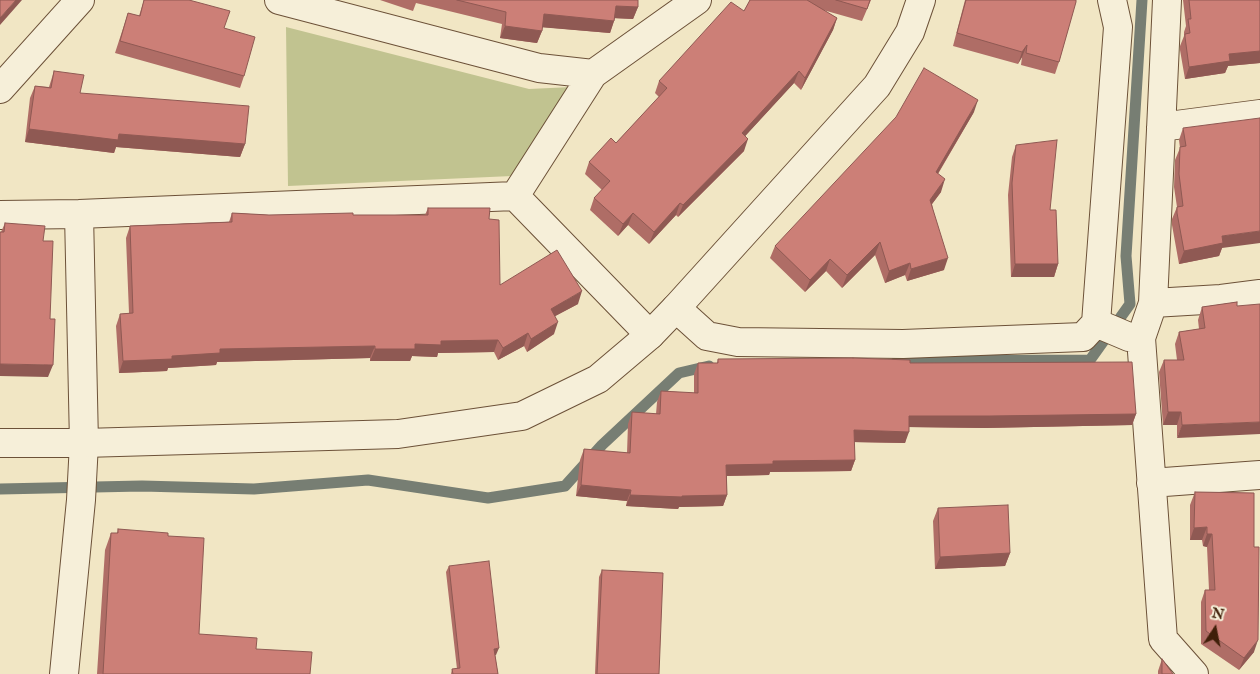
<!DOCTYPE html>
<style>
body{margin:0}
#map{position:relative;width:1260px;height:674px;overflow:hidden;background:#f1e6c4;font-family:"IM FELL English",serif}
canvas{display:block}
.north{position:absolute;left:1190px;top:604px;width:50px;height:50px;-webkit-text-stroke:4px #f6efd9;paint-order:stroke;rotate:11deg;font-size:14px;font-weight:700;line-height:20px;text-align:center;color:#401f09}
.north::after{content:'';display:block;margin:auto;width:18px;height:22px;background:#401f09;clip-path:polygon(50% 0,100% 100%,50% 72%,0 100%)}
</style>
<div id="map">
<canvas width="1260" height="674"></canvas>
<div class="north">N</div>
</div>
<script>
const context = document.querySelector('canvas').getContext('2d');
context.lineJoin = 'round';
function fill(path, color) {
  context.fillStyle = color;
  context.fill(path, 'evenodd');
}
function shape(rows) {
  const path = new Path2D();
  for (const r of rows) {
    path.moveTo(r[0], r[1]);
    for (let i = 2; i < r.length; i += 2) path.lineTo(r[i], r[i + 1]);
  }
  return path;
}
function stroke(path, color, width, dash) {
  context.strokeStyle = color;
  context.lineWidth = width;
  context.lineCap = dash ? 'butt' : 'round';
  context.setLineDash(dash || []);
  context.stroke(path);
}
fill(shape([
 [286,27,529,89,572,87,512,176,288,186]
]), '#c1c390');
stroke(shape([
 [897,361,1090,360,1130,304,1126,256,1142,0],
 [0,489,142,486,254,489,368,480,488,498,565,486,602,445,679,373,709,366]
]), '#777e73', 11);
const minor = shape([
 [279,0,539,68,593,74],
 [1167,0,1153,303,1141,338,1163,639,1194,674],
 [0,89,80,0],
 [1161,127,1260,114],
 [515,196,593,74,697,0],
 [0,215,79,214,515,196,650,335],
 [1153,303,1221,299,1260,294],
 [676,308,707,336,738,342,903,344,1083,337,1096,323,1118,27,1112,0],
 [1096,323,1129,337,1141,338],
 [1151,483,1260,475],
 [64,674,81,500,84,443,79,214]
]);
const tertiary = shape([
 [0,443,84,443,398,434,522,416,598,379,650,335,676,308,877,86,910,32,921,0]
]);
stroke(minor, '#6c5138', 30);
stroke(tertiary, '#6c5138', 30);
stroke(minor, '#f6efd9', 28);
stroke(tertiary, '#f6efd9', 28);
fill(shape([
 [144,0,189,0,224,28,244,76,240,88,115,53,128,13,139,16],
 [380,0,638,0,638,7,633,19,615,18,610,33,542,27,542,31,537,43,500,38,502,24,416,3,413,11],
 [750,0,871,0,862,21,823,10,837,18,833,30,801,90,794,83,745,136,744,151,678,217,676,215,649,244,628,225,618,236,590,210,594,198,602,190,585,174,589,162,616,143,659,97,655,93,659,81,744,11],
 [965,0,1076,0,1059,62,1055,74,1021,65,1022,57,1018,64,953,46],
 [1183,0,1260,0,1260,63,1228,66,1225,73,1185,79,1180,50,1180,46,1184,36,1184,32,1186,26],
 [54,71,80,93,245,144,240,157,116,147,114,153,25,142,30,98,35,86,49,87],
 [974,112,938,174,941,192,932,204,944,270,907,281,905,275,885,283,875,255,842,288,826,271,805,292,770,258,775,246],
 [1183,128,1222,248,1219,256,1179,264,1172,225,1172,219,1177,207,1174,187,1175,160,1180,148,1179,140],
 [1016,145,1050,210,1058,264,1054,277,1011,277,1008,195,1012,157],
 [428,208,489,219,500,285,578,304,555,316,554,334,527,352,524,346,498,360,494,352,438,353,437,357,412,356,410,361,370,361,370,358,217,362,216,365,168,368,167,371,119,373,116,326,120,314,129,313,126,238,130,226,229,222,232,213,269,215,425,215],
 [5,223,43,241,50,319,48,377,1,232],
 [1237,302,1177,438,1177,425,1163,425,1159,372,1164,360,1177,360,1175,344,1179,332,1199,329,1198,320,1202,307],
 [718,359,910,363,1136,414,1132,425,985,428,909,427,905,443,854,442,855,460,851,471,770,472,769,475,727,476,727,495,723,506,679,507,678,509,626,506,627,501,576,496,580,460,584,449,627,453,628,424,632,412,656,414,657,402,661,391,694,393,694,374,698,363,717,363],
 [1195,492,1254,493,1254,652,1239,670,1201,644,1201,602,1205,590,1209,590,1207,547,1203,546,1202,540,1190,540,1190,505],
 [938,508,1010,553,1005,566,935,569,933,521],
 [118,529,168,536,199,634,256,649,310,674,97,674,105,550,111,533,117,533],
 [449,566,496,655,495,655,498,674,451,674,452,669,457,669,446,572],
 [602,570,659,674,595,674,599,577],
 [1162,659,1173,674,1158,674,1158,671]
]), '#af6d66');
fill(shape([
 [16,0,22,0,0,25,0,18],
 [616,6,638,7,633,19,611,18],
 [544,14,614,21,610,33,539,27],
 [837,18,833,30,801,90,805,78],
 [505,26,542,31,537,43,500,38],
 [1027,45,1022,57,1018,64,1022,52],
 [1260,51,1260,63,1228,66,1225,73,1185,79,1189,67,1229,54],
 [799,71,794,83,737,145,742,133],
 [978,100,974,112,931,185,936,172],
 [29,129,119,134,245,144,240,157,116,147,114,153,25,142],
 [748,139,744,151,678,217,683,205],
 [945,179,941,192,926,212,930,200],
 [680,203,676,215,649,244,654,232],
 [633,213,628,225,618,236,623,224],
 [1260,231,1260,243,1222,248,1219,256,1179,264,1184,251,1222,236],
 [880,242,875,255,842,288,847,275],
 [948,258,944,270,907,281,911,269],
 [830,259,826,271,805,292,810,280],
 [910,263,905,275,885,283,889,271],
 [1015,264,1058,264,1054,277,1011,277],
 [582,291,578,304,546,321,551,309],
 [558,322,554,334,527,352,531,339],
 [528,333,524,346,498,360,503,348],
 [498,340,494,352,438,353,437,357,412,356,410,361,370,361,375,349,441,341],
 [375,346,370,358,217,362,216,365,168,368,167,371,119,373,123,361,172,356,220,349],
 [0,364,53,365,48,377,0,376],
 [1168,412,1181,412,1177,425,1163,425],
 [1136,414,1132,425,985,428,905,427,909,416],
 [1260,422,1260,434,1177,438,1182,425],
 [854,430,909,432,905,443,850,442],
 [855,460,851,471,770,472,769,475,722,476,726,465,773,461],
 [581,485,631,490,627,501,576,496],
 [630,495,682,496,727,495,723,506,679,507,678,509,626,506],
 [1207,527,1202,540,1190,540,1194,528],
 [1207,534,1212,534,1207,547,1203,546],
 [1010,553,1005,566,935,569,940,557],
 [1258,640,1254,652,1239,670,1244,658],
 [499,648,496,655,492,656,494,649]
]), '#8f5953');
const building = shape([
 [0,0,16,0,0,18,0,0],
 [144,0,189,0,230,11,224,28,255,37,244,76,120,41,128,13,140,16,144,0],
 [457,0,638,0,638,7,616,6,614,21,544,14,542,31,505,26,506,12,457,0],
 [750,0,807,0,837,18,805,78,799,71,742,133,748,139,683,205,680,203,654,232,633,213,623,224,594,198,610,181,589,162,611,138,616,143,667,88,659,81,731,2,744,11,750,0],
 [836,0,870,0,867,9,836,0],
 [966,0,1076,0,1076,2,1059,62,1026,53,1027,45,1022,52,957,33,966,0],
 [1189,0,1260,0,1260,51,1229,54,1230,61,1189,67,1185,37,1185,34,1190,33,1188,19,1191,19,1189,0],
 [924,68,978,100,936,172,945,179,930,200,948,258,911,269,910,263,889,271,880,242,847,275,830,259,810,280,775,246,896,117,924,68],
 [54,71,84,75,80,93,249,106,245,144,119,134,118,140,29,129,35,86,51,88,54,71],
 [1260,118,1260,231,1222,236,1223,243,1184,251,1177,213,1177,207,1183,206,1179,174,1180,147,1186,146,1183,128,1260,118],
 [1057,140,1050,210,1056,210,1058,264,1015,264,1012,183,1016,145,1057,140],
 [428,208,490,208,489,219,499,220,500,285,557,250,582,291,551,309,558,322,531,339,528,333,503,348,498,340,441,341,441,345,415,344,415,349,375,349,375,346,220,349,220,353,172,356,172,359,123,361,120,314,133,313,130,226,232,222,232,213,269,215,353,213,353,215,428,215,428,208],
 [5,223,45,226,43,241,53,241,50,319,55,319,53,365,0,364,0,232,4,232,5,223],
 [1237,302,1237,306,1260,304,1260,422,1182,425,1181,412,1168,412,1164,360,1184,360,1179,332,1205,328,1202,307,1237,302],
 [853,358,910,360,910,363,1132,362,1136,414,989,416,909,416,909,432,854,430,855,460,773,461,773,464,726,465,727,495,682,496,682,497,630,495,631,490,581,485,584,449,630,453,632,412,660,414,661,391,698,393,698,363,718,363,718,359,853,358],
 [1195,492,1254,493,1254,547,1259,547,1258,640,1244,658,1206,631,1205,590,1215,590,1212,534,1207,534,1207,527,1194,528,1195,492],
 [1008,505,1010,553,940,557,938,508,1008,505],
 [118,529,168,533,168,536,204,538,199,634,257,638,256,649,312,652,310,674,103,674,111,533,118,533,118,529],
 [489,561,499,648,494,649,498,674,453,674,452,669,460,668,449,566,489,561],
 [602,570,663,573,659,674,597,674,602,570],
 [1162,659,1173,674,1162,674,1162,659]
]);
fill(building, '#cc7f77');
stroke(building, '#8f5953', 1);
</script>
